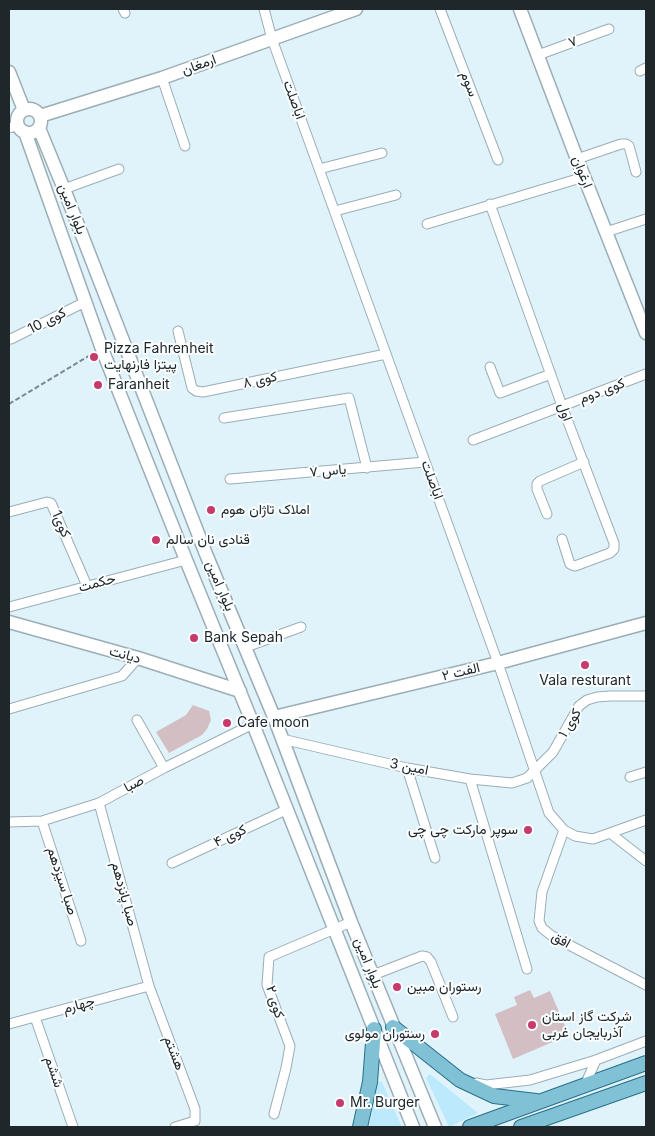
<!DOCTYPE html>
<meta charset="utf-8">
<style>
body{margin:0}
#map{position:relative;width:655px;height:1136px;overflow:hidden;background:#e0f3fb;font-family:Inter,sans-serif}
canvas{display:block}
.frame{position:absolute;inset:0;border:10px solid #20272a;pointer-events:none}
</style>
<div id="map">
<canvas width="655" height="1136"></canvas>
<div class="frame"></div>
</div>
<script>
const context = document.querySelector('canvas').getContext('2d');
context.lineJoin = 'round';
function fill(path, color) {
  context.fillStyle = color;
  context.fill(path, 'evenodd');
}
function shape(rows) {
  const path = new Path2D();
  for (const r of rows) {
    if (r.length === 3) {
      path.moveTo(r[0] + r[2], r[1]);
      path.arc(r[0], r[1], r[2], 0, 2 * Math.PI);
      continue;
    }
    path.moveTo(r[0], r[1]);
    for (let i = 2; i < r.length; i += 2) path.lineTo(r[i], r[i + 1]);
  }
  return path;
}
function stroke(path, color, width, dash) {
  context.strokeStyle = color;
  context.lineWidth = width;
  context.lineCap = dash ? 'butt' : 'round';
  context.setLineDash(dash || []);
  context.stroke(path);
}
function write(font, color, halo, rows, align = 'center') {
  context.font = font + ' Inter,Vazirmatn,sans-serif';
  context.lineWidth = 4;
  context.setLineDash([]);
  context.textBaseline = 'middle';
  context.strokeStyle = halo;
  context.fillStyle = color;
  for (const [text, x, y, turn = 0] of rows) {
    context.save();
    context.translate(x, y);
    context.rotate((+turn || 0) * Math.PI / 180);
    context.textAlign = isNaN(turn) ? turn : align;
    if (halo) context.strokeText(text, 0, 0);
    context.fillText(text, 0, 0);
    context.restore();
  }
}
fill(shape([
 [430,1074,478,1113,449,1127,426,1078],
 [378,1081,382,1082,402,1127,369,1127]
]), '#bceafc');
fill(shape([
 [193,705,209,711,211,720,207,729,202,735,169,753,156,732,186,715],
 [530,990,534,998,550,991,569,1035,513,1059,495,1014,517,1005,514,997]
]), '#d3bfc3');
const street = shape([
 [123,9,125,13],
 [264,9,272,39,498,663,549,813,564,830,575,836,593,839,610,833,646,861],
 [440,9,498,160],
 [538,55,609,29],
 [640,71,646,68],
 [162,78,185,146],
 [9,128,18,125],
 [577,159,621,144,626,144,629,146,636,172],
 [319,169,382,153],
 [64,189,119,169],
 [490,204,562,406,614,543,614,549,610,553,575,566,572,565,570,564,562,539],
 [335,211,396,195],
 [427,224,584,177],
 [606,232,646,219],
 [178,331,192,388,196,391,203,392,386,354],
 [9,339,11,339,85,302],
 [490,367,500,393,551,374],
 [224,418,349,398,367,468],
 [473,440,646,374],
 [230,479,425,462],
 [9,512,47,502,51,503,87,586],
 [547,514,537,489,537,484,540,481,584,462],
 [9,607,186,560],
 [246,647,301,627],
 [9,709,122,676,138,658],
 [137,720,164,768],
 [282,739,407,768,470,779,512,783,527,778,553,752,579,706,587,700,597,697,610,696,646,696],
 [407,768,435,858],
 [630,777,646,772],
 [470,779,527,969],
 [99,803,149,986,195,1109,195,1121,175,1127],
 [42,821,81,941],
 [9,822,42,821,99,803,164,768,253,724],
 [564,830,542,892,539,921,542,928,552,936,646,985],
 [610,833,646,820],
 [172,863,288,809],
 [373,975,422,956,427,957,431,962,453,1017],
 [35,1017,73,1127],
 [9,1024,149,986],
 [476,1083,486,1085,530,1080,596,1060,646,1041],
 [585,1085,596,1060],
 [274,1114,286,1068,290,1046,267,985,269,957,351,922]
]);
const secondary = shape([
 [520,9,577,159,646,333],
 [9,72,24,110],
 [29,121,12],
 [40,116,162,78,356,9],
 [39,128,64,189,206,554,274,717,351,922,435,1127],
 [25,132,102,349,186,560,253,724,413,1127],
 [9,622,138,658,240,691],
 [274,717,498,663,646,623]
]);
const primary = shape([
 [393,1027,460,1080,494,1096,536,1101],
 [360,1127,370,1082,374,1029],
 [470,1127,646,1063],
 [521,1127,646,1083]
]);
stroke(street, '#9badb5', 11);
stroke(secondary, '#9badb5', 15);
stroke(primary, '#277088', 16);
stroke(shape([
 [9,404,92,354]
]), '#7c898e', 2, [5, 2.5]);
stroke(street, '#fff', 9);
stroke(secondary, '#fff', 12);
stroke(primary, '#80c1d6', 14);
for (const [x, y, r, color] of [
 [94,357,5,"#c73a6c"],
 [98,385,5,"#c73a6c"],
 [211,510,5,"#c73a6c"],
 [156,540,5,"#c73a6c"],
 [194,638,5,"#c73a6c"],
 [585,665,5,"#c73a6c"],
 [227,723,5,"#c73a6c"],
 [528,830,5,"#c73a6c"],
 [397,987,5,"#c73a6c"],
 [532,1025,5,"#c73a6c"],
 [435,1034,5,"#c73a6c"],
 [340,1103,5,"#c73a6c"]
]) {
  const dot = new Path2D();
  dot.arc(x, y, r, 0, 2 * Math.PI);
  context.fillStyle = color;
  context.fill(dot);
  stroke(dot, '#fafeff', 2);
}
write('14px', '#20272a', '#fafeff', [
 ["۷",573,42,-20],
 ["ارمغان",199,65,-20],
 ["سوم",469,84,69],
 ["اباصلت",294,100,70],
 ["ارغوان",582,172,68],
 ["بلوار امین",72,209,68],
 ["کوی 10",47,321,-27],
 ["کوی ۸",260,380,-12],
 ["کوی دوم",602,391,-21],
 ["اول",565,412,70],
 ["یاس ۷",328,471,-5],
 ["اباصلت",432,480,70],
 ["کوی1",61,524,66],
 ["حکمت",97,583,-15],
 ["بلوار امین",220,586,67],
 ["دیانت",125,655,16],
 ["الفت ۲",461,672,-14],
 ["کوی ۱",570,723,-59],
 ["امین 3",409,767,11],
 ["صبا",134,784,-28],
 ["کوی ۴",230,836,-25],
 ["صبا سیزدهم",62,881,72],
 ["صبا پانزدهم",124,894,75],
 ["افق",561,940,29],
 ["بلوار امین",368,963,68],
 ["کوی ۲",275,1002,73],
 ["چهارم",79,1005,-15],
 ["هشتم",174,1053,69],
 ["ششم",54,1072,71]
]);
write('14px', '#20272a', '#fafeff', [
 ["Pizza Fahrenheit",104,349],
 ["پیتزا فارنهایت",104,365],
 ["Faranheit",108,385],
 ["املاک تاژان هوم",221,510],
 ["قنادی نان سالم",166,540],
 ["Bank Sepah",204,638],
 ["Vala resturant",585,681,"center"],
 ["Cafe moon",237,723],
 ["سوپر مارکت چی چی",518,830,"right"],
 ["رستوران مبین",407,987],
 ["شرکت گاز استان",542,1017],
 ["آذربایجان غربی",542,1033],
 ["رستوران مولوی",425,1034,"right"],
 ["Mr. Burger",350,1103]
], 'left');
</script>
